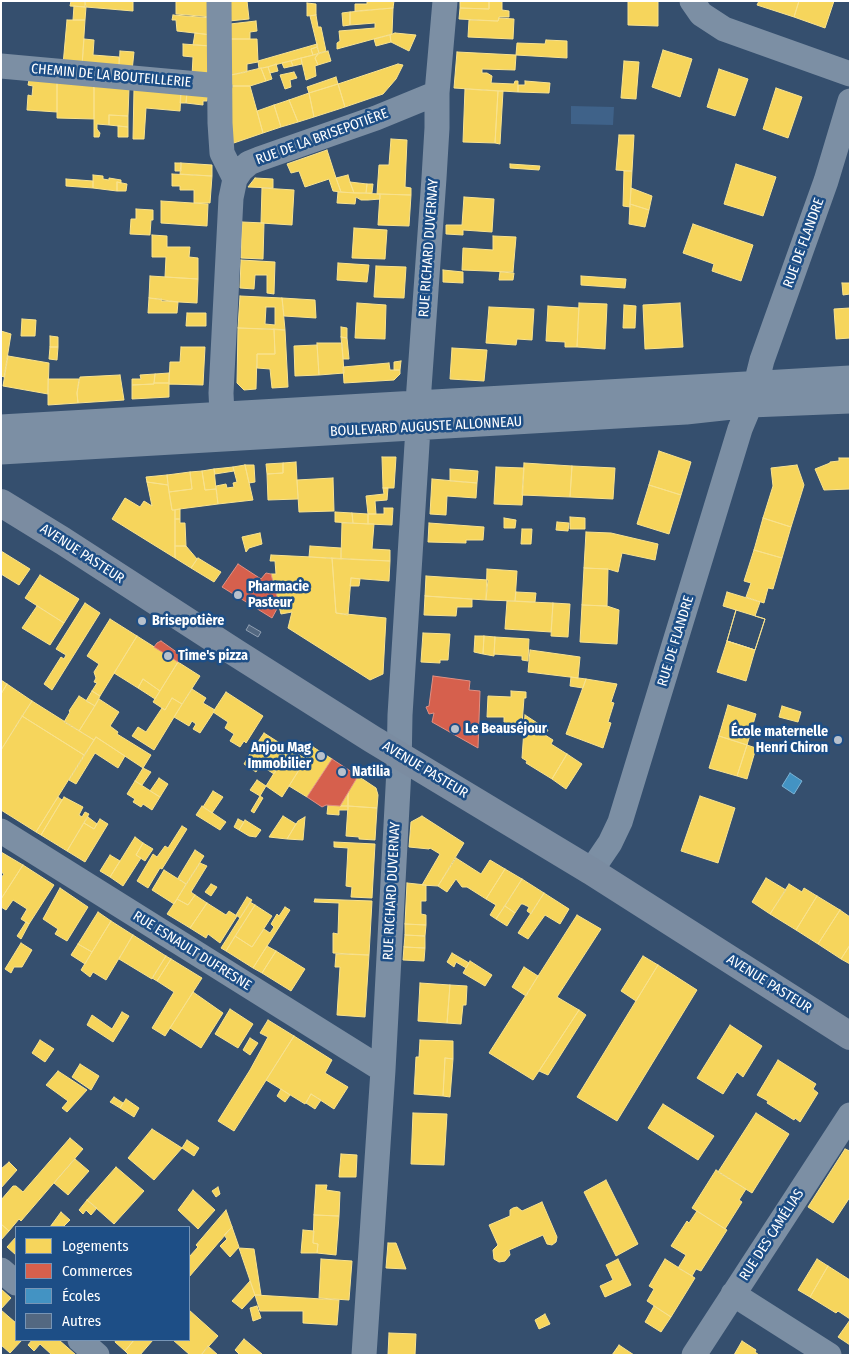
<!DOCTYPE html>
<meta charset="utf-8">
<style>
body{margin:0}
#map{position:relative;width:851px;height:1356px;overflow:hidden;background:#354f6e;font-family:"Fira Sans Condensed",sans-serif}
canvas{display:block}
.frame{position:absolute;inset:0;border:2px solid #fff;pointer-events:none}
.legend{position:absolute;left:15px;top:1226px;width:175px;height:115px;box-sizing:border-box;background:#1d4e86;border:1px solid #7795b6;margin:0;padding:6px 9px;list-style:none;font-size:15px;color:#fff}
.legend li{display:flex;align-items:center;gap:10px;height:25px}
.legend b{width:25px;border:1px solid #7795b6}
</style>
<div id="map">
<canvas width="851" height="1356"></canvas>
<div class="frame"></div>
<ul class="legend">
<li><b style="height:14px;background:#f6d55c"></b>Logements</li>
<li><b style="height:14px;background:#d6604d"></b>Commerces</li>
<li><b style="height:14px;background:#4393c3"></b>Écoles</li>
<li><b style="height:14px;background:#536881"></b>Autres</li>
</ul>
</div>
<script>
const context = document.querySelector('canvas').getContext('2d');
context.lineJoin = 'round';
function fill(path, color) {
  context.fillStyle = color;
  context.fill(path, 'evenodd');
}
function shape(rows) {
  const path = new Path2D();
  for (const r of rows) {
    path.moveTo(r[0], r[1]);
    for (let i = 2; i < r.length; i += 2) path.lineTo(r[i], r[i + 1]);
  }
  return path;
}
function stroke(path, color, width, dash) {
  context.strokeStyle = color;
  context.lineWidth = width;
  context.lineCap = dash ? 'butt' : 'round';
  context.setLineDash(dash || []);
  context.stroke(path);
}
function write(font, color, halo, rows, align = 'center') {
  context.font = font + ' "Fira Sans Condensed",sans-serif';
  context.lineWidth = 5;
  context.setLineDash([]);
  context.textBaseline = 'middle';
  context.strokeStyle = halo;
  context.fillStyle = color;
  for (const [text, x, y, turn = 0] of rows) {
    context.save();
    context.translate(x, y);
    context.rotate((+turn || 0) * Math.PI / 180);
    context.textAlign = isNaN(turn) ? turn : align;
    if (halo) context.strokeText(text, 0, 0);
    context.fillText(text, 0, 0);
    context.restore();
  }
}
fill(shape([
 [571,106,614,107,613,125,571,124]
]), '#3f6289');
const homes = shape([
 [71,1,85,1,85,7,70,6,71,1],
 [85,1,133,1,133,11,86,7,85,1],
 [176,1,212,1,212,17,176,14,176,1],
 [229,1,247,1,249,19,229,21,229,1],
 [367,1,394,1,393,8,355,11,355,4,367,4,367,1],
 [460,1,489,1,489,9,460,8,460,1],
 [489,1,502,1,502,10,509,11,509,17,499,17,498,21,459,19,460,8,489,9,489,1],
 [628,1,658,1,658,26,628,25,628,1],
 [759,1,799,1,794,17,757,5,759,1],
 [799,1,834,1,825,28,794,17,799,1],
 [307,3,316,4,316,15,307,16,307,3],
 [74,6,86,7,85,20,73,20,74,6],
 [393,8,392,34,337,49,337,43,340,41,339,31,375,28,375,23,350,25,350,12,393,8],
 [350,12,350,25,343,26,342,13,350,12],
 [173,15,212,18,212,35,177,31,176,20,172,20,173,15],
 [316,15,318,27,321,27,326,51,319,53,310,16,316,15],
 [499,18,514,19,513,39,468,37,469,20,498,21,499,18],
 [67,20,85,20,82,66,63,65,67,20],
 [256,21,257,31,250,32,250,39,230,39,230,24,256,21],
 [195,33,212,35,211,46,193,45,195,33],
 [395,33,416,35,409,51,391,42,390,35,395,33],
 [390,35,391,42,376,46,374,39,390,35],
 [84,39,94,40,93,55,119,57,119,69,82,66,84,39],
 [230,39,257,39,258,62,247,64,247,72,231,75,230,39],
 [546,40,567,41,567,58,516,55,517,43,545,44,546,40],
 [183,44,211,46,208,77,192,76,193,57,183,56,183,44],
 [317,44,317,47,311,49,313,55,259,69,258,61,317,44],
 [317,47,319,53,313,55,311,49,317,47],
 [663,50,692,59,680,97,652,87,663,50],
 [120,51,134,52,132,71,119,69,120,51],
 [328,51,331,61,318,65,315,58,318,54,328,51],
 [457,52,516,55,515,70,482,69,482,73,487,73,492,76,491,83,514,84,515,81,518,81,518,92,454,88,457,52],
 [318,54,315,58,318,65,315,66,316,76,306,80,301,58,318,54],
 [301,58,302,64,293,66,291,61,301,58],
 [291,61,293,66,284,68,282,63,291,61],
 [624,61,639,62,636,99,621,98,624,61],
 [276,64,278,71,270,73,268,67,276,64],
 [398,64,403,65,396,79,383,94,345,107,338,84,398,64],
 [268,67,272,79,266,81,261,68,268,67],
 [261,68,266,81,250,86,231,86,231,75,261,68],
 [719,69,748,79,735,116,707,107,719,69],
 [294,72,297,78,290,80,291,87,285,89,280,75,294,72],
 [336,77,338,84,309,93,307,87,336,77],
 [29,80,57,82,57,112,27,110,28,95,32,96,33,86,28,85,29,80],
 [525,81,550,83,549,93,518,92,518,85,525,85,525,81],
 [57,82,94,85,94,119,57,118,57,82],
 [338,84,345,107,314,117,309,93,338,84],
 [94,85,129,88,128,116,109,115,109,125,97,124,97,129,100,133,99,137,94,137,94,85],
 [231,86,250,86,263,133,228,145,231,86],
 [776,88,802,97,788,138,763,129,776,88],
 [134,89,181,92,180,111,146,108,144,139,133,139,134,89],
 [465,89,498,91,495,143,463,142,465,89],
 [498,91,503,91,500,144,495,143,498,91],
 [181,92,187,93,186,103,180,103,181,92],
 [187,93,208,94,207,101,203,101,203,105,186,103,187,93],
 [309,93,314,117,298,122,289,100,309,93],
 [289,100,298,122,281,127,274,105,289,100],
 [274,105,281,127,263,133,257,111,274,105],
 [109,115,128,116,128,127,109,125,109,115],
 [118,126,128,127,128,137,118,137,118,126],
 [619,135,634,135,632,171,616,170,619,135],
 [391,139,407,140,405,187,411,188,411,195,377,194,379,165,389,165,391,139],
 [327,150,336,178,341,192,333,191,329,179,305,187,299,171,291,173,287,164,327,150],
 [175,163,181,163,181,171,175,171,175,163],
 [181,163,212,165,212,176,180,174,181,163],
 [510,164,540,166,539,170,510,168,510,164],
 [736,164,776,177,763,216,724,204,736,164],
 [624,171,632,171,630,207,623,206,624,171],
 [172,174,212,176,210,203,194,203,194,190,180,190,180,186,172,186,172,174],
 [93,175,103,176,103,179,109,180,109,178,121,180,121,183,117,182,117,191,93,188,93,175],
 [348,175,350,182,354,193,341,192,336,178,348,175],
 [255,178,273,179,273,188,248,187,255,178],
 [66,179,93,181,93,188,66,186,66,179],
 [117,182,127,184,126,191,117,191,117,182],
 [350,182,367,184,366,193,354,193,350,182],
 [367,184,373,184,372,193,366,193,367,184],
 [262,188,294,190,292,225,261,223,262,188],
 [631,188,652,196,649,210,630,204,631,188],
 [338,192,380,194,380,199,368,200,361,200,356,197,355,204,337,203,338,192],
 [380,194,411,195,409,226,378,225,380,194],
 [464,197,494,199,492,232,463,230,463,235,446,234,446,225,462,225,464,197],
 [161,201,208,204,207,226,161,223,161,201],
 [630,204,649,210,645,227,629,224,630,204],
 [136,209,153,210,153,220,151,220,150,235,130,234,131,219,136,219,136,209],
 [242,222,264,223,263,259,241,258,242,222],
 [693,224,753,245,741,281,712,271,714,264,683,253,693,224],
 [354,228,387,230,385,259,352,258,354,228],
 [152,235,167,236,167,247,190,247,189,257,198,258,198,279,165,277,166,257,152,257,152,235],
 [493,236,516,237,513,272,462,270,463,248,493,250,493,236],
 [241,260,275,262,274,294,267,293,267,275,255,275,254,289,240,288,241,260],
 [338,263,369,265,367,282,337,280,338,263],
 [376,266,406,267,404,298,374,297,376,266],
 [443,270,463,272,463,283,443,282,443,270],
 [500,272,514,273,513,280,499,280,500,272],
 [150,276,198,279,197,303,161,301,162,299,149,298,150,276],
 [581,276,626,279,625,288,581,285,581,276],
 [842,283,850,283,850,294,843,295,842,283],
 [240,296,282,298,285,330,238,328,240,296],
 [266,307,275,307,275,325,265,324,266,307],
 [149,298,178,302,177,313,148,313,149,298],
 [282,298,315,300,316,318,284,316,282,298],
 [357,303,386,305,385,339,355,338,357,303],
 [579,303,607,304,605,349,577,347,579,303],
 [680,303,683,347,645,349,643,305,680,303],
 [624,305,636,306,635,328,623,328,624,305],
 [548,306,579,308,577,347,565,347,565,342,546,341,548,306],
 [489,307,534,309,532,340,517,339,516,345,486,343,489,307],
 [850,308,850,338,836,339,834,309,850,308],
 [187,313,206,313,206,326,186,326,187,313],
 [22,319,36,320,35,336,21,336,22,319],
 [341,327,347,328,347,338,341,337,341,327],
 [238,328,274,329,275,354,257,354,256,389,244,390,237,383,238,328],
 [274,329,285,330,288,387,272,388,270,369,257,368,257,354,275,354,274,329],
 [1,331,11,334,4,377,1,376,1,331],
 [50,336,58,337,58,347,50,347,50,336],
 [341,337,347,338,349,359,343,359,341,337],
 [317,343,342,343,344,373,319,375,317,343],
 [317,345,319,375,295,376,294,346,317,345],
 [50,347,58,347,57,360,49,359,50,347],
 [181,347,205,347,203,385,169,384,170,362,180,362,181,347],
 [452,348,487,350,484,381,450,379,452,348],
 [8,356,49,363,48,394,3,386,8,356],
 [401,361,400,370,394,370,394,362,401,361],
 [389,363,390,370,400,370,400,374,394,380,344,383,343,367,389,363],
 [169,373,169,383,154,383,155,374,169,373],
 [155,374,154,384,132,385,132,379,141,379,140,375,155,374],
 [120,375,124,400,78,403,77,393,80,377,120,375],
 [48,379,79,379,77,393,78,403,48,405,48,379],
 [154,383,169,383,169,397,132,399,132,385,154,384,154,383],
 [659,451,691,462,681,495,649,485,659,451],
 [382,457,396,457,394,488,383,488,382,457],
 [839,458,850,458,850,489,824,490,815,469,830,463,830,462,839,461,839,458],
 [296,462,298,499,268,500,267,474,283,473,283,463,296,462],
 [283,463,283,473,267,474,266,464,283,463],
 [524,463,572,466,570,497,522,495,524,463],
 [245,465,253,500,218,504,216,486,226,484,227,488,234,487,233,483,237,482,233,467,245,465],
 [245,465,254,465,255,482,249,483,245,465],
 [797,465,804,485,791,527,763,518,773,486,771,468,797,465],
 [572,466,615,468,613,499,570,497,572,466],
 [233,467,234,471,215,474,214,469,233,467],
 [496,467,524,468,522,505,494,504,496,467],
 [214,469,216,489,205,490,202,471,214,469],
 [450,469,478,471,477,483,450,481,450,469],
 [202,471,205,490,216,489,218,504,172,510,169,492,192,489,190,472,202,471],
 [190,472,192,489,169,492,167,475,190,472],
 [167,475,168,485,147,482,146,477,167,475],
 [333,478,334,511,299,512,297,480,333,478],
 [432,479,477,483,476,498,447,496,446,515,430,514,432,479],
 [147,482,168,485,172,510,175,510,175,558,112,519,125,498,140,507,144,501,152,506,147,482],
 [649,485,681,495,669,534,637,524,649,485],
 [383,488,388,488,387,500,375,501,376,514,368,514,366,496,384,494,383,488],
 [384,508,393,508,392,525,368,524,368,514,384,514,384,508],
 [180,509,180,519,175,519,175,510,180,509],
 [335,512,352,513,353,523,335,522,335,512],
 [352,513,368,514,368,524,353,523,352,513],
 [570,517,585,518,585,529,570,529,570,517],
 [504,518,516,520,515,528,504,528,504,518],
 [763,518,791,527,782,558,754,550,763,518],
 [175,519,180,519,180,523,185,523,186,546,175,546,175,519],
 [557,522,569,523,568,531,556,530,557,522],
 [342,523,374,524,372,549,390,550,390,561,341,559,342,523],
 [429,523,484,527,483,540,466,540,466,543,428,542,429,523],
 [522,529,532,529,531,544,521,544,522,529],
 [586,532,611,533,658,544,655,560,622,553,618,572,608,569,584,568,586,532],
 [260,533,262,544,249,548,246,552,242,537,260,533],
 [175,546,186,546,197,559,191,568,175,558,175,546],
 [310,546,341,548,341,559,309,557,310,546],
 [754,550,782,558,773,589,768,588,764,603,746,597,751,583,744,581,754,550],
 [1,551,30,569,19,585,1,574,1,551],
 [271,555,332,558,336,613,386,618,383,674,370,680,288,628,292,612,281,614,271,574,276,574,275,561,270,561,271,555],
 [198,558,221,572,214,582,191,568,198,558],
 [332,558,390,561,389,581,351,578,348,615,336,613,332,558],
 [584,568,608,569,607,606,582,605,584,568],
 [487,569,517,571,515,601,486,600,487,569],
 [40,575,79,599,64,623,25,598,40,575],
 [426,576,488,580,486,600,425,596,426,576],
 [351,578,360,579,359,586,350,586,351,578],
 [516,592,536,593,535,602,515,601,516,592],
 [727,592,760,602,755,616,765,619,755,650,727,641,736,610,723,606,727,592],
 [425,596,472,599,472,607,457,607,456,616,424,615,425,596],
 [507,601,553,603,551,632,505,629,507,601],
 [85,603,100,613,52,690,44,684,61,657,64,659,66,655,56,649,85,603],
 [553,603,570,604,568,637,551,636,553,603],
 [582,605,607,606,619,610,617,644,580,642,582,605],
 [37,606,64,623,50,645,22,628,37,606],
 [736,610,765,619,755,650,727,641,736,610],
 [110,619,137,636,100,696,92,691,97,683,94,682,96,678,94,672,99,664,87,656,110,619],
 [423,633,450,634,448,660,440,660,440,663,421,662,423,633],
 [137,636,178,662,160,691,143,679,138,688,114,673,137,636],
 [475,636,484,636,483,654,474,652,475,636],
 [484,636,495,637,494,656,483,654,484,636],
 [495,637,529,639,528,661,522,660,522,656,494,654,495,637],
 [727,641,755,650,746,681,717,672,727,641],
 [530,650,580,657,578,678,528,672,530,650],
 [178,662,200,676,182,704,172,698,165,710,153,702,178,662],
 [571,677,586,679,583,688,570,686,571,677],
 [143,679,160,691,155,699,138,688,143,679],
 [586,679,617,684,611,702,614,703,608,722,611,723,603,748,566,734,586,679],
 [1,680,7,684,1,694,1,680],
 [7,684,32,701,1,750,1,694,7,684],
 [192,689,206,698,203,703,215,710,200,733,193,729,196,724,192,721,189,726,174,717,192,689],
 [92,691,100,696,95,706,86,701,92,691],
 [511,691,526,692,526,698,524,698,522,724,507,724,504,722,504,717,487,717,488,696,511,697,511,691],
 [226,692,263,716,246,743,244,741,240,747,230,741,234,734,225,728,228,722,213,712,226,692],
 [79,696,95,706,79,731,64,722,70,712,69,711,79,696],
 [172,698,182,704,154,750,132,736,138,727,146,732,162,708,165,710,172,698],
 [99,699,119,712,110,726,118,732,117,734,151,755,143,768,96,737,94,740,79,731,99,699],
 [32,701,94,740,84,755,22,716,32,701],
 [728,705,756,714,747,745,719,736,728,705],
 [782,706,801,712,798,722,779,717,782,706],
 [525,715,548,730,545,735,553,740,551,744,567,754,552,779,526,763,527,761,522,758,525,715],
 [22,716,84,755,36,832,1,810,1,750,22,716],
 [264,733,289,749,274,774,248,757,264,733],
 [719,736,747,745,737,776,709,768,719,736],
 [96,737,125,756,118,768,95,753,76,784,69,780,96,737],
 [747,745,756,748,747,779,737,776,747,745],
 [313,747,332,759,307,797,289,786,313,747],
 [289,749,306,759,282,797,266,786,289,749],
 [567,754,582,764,566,789,552,779,567,754],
 [248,757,260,765,256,772,244,764,248,757],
 [143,768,151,772,142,785,135,781,143,768],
 [358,776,376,788,378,795,377,808,348,806,348,792,358,776],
 [159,778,168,784,160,797,150,791,159,778],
 [257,780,266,786,260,796,250,790,257,780],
 [135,781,160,797,152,810,143,804,141,807,133,802,135,799,127,794,135,781],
 [213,791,223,797,212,813,203,807,213,791],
 [348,792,348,806,340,806,348,792],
 [260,796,263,798,254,813,251,811,260,796],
 [700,796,735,808,718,863,681,851,700,796],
 [58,797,62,800,41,835,36,832,58,797],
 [64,797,83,807,79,815,82,817,85,812,89,814,67,851,41,835,64,797],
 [328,805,348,806,348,810,339,810,339,815,327,814,328,805],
 [202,806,226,822,220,830,196,815,202,806],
 [348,806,377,808,375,840,359,839,359,837,346,836,348,806],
 [283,816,296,824,287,839,269,837,283,816],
 [422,816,464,843,438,886,422,885,440,854,430,848,429,849,409,847,411,822,422,816],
 [88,817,97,824,94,829,84,823,88,817],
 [305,817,303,840,287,839,298,821,305,817],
 [100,819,108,824,85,862,67,851,84,823,94,829,100,819],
 [238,819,244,822,239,830,234,827,238,819],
 [245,820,261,830,256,837,249,836,239,830,245,820],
 [182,826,187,829,162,869,160,868,148,888,137,881,153,854,157,857,165,846,168,848,182,826],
 [135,837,143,843,136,855,141,858,123,886,110,877,135,837],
 [334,842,375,844,372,898,351,897,352,887,346,886,348,848,334,847,334,842],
 [143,843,153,849,145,861,136,855,143,843],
 [195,850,204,856,186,884,178,878,195,850],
 [1,852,23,865,1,899,1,878,4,874,1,872,1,852],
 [110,855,120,861,110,877,100,871,110,855],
 [456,858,481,874,490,860,505,869,486,899,467,887,462,887,456,879,447,892,438,886,456,858],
 [200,863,207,866,191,892,195,895,188,905,177,899,200,863],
 [23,865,54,885,29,924,21,919,27,909,13,900,6,910,1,907,1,899,23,865],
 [505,869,522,879,496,919,490,915,496,905,486,899,505,869],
 [164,870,186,884,174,904,152,890,164,870],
 [766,878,786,890,770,914,752,902,766,878],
 [522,879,544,893,531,914,527,911,529,907,523,904,521,904,515,913,505,906,522,879],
 [407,883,426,885,426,901,421,901,421,914,426,915,426,925,405,924,407,883],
 [211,884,217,887,211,896,205,892,211,884],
 [789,884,802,892,804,888,817,896,796,930,770,914,789,884],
 [60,888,88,907,67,941,55,934,58,929,43,919,60,888],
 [544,893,569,909,560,924,545,915,528,939,518,933,544,893],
 [195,895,207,903,190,928,167,914,177,899,188,905,195,895],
 [817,896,840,910,818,944,796,930,817,896],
 [247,897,252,900,240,918,236,915,247,897],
 [315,899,372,901,369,955,333,953,333,933,338,934,339,903,314,902,315,899],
 [250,902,255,905,226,951,221,948,250,902],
 [207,903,226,915,229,911,237,916,220,943,208,934,206,938,190,928,207,903],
 [255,905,272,916,252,947,235,936,255,905],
 [505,906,515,913,507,926,496,919,505,906],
 [285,907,290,910,253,968,226,951,235,936,252,947,264,929,270,933,274,927,271,924,277,914,279,916,285,907],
 [840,910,850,917,850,945,841,959,818,944,840,910],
 [98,912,111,921,92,952,78,944,98,912],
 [577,915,601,929,557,997,579,1010,533,1080,489,1053,577,915],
 [111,921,133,935,106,980,93,972,90,977,81,970,111,921],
 [26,922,29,924,21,939,17,936,26,922],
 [405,924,426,925,425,936,405,935,405,924],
 [133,935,166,956,152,979,119,959,133,935],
 [405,935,425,936,425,948,404,947,405,935],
 [21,943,32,950,22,967,14,967,11,973,5,969,21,943],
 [78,944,92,952,85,964,71,955,78,944],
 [850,945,850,964,841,959,850,945],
 [267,946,276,951,262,973,253,968,267,946],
 [404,947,425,948,424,961,403,960,404,947],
 [276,951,305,969,291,991,262,973,276,951],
 [452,953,469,963,466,968,456,962,454,967,447,962,452,953],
 [336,954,369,955,365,1017,337,1015,340,967,335,967,336,954],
 [166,956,171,959,157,981,152,978,166,956],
 [643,956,658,965,636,1001,621,991,643,956],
 [171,959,202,978,165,1036,152,1028,174,992,157,981,171,959],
 [470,961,492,975,485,986,463,973,470,961],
 [658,965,697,990,617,1121,577,1097,658,965],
 [524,967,538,976,526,996,512,987,524,967],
 [420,983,450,985,447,1023,418,1021,420,983],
 [450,985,467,986,466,1005,463,1005,461,1024,447,1023,450,985],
 [193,992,223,1013,201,1048,170,1028,193,992],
 [230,1009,253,1024,238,1048,215,1034,230,1009],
 [579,1010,586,1015,548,1075,539,1071,579,1010],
 [122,1012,129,1016,113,1042,87,1025,92,1015,112,1029,122,1012],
 [268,1020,294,1036,234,1131,218,1121,250,1070,268,1037,260,1033,268,1020],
 [730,1025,762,1046,743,1077,737,1072,723,1094,697,1078,730,1025],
 [294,1036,332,1060,325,1073,348,1087,334,1109,311,1094,305,1104,266,1080,294,1036],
 [250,1038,258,1043,250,1055,243,1050,250,1038],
 [40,1040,54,1049,45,1062,32,1053,40,1040],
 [420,1040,453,1041,453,1059,445,1058,443,1096,414,1094,416,1057,419,1057,420,1040],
 [445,1058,453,1059,450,1097,443,1096,445,1058],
 [778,1060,816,1084,813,1089,818,1093,800,1122,795,1118,794,1120,767,1103,768,1101,757,1095,778,1060],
 [80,1064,99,1076,91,1090,72,1077,80,1064],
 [58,1071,87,1090,67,1112,62,1108,68,1101,46,1085,58,1071],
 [281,1089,290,1095,285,1102,277,1096,281,1089],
 [311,1094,321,1100,315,1109,306,1103,311,1094],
 [114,1097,123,1103,120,1108,110,1102,114,1097],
 [126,1099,139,1108,134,1117,120,1108,126,1099],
 [663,1104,714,1136,698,1160,648,1128,663,1104],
 [413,1113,447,1114,444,1165,411,1164,413,1113],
 [756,1113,789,1134,752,1193,718,1172,756,1113],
 [152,1129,182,1148,154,1180,128,1158,152,1129],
 [70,1138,83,1149,21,1221,19,1219,9,1231,1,1224,1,1200,13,1186,16,1186,23,1192,70,1138],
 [187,1140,199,1148,194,1156,182,1148,187,1140],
 [845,1149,850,1151,850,1197,833,1223,808,1207,845,1149],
 [341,1154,357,1155,356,1177,339,1177,341,1154],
 [75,1159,89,1171,68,1195,54,1183,75,1159],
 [9,1162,17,1170,1,1188,1,1169,9,1162],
 [116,1167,144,1191,114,1224,87,1200,116,1167],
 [716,1170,746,1189,739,1200,742,1202,725,1229,692,1208,716,1170],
 [606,1180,638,1244,616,1256,584,1192,606,1180],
 [316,1185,327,1185,326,1190,340,1192,339,1216,314,1215,316,1185],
 [218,1187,220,1194,216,1197,212,1191,218,1187],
 [193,1190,215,1210,198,1229,178,1210,193,1190],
 [87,1200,97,1208,91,1215,86,1210,83,1214,79,1210,87,1200],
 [542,1202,557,1237,556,1242,552,1245,547,1244,543,1235,509,1250,510,1255,505,1261,499,1262,494,1259,493,1250,498,1245,489,1225,510,1216,510,1210,513,1208,517,1207,522,1211,542,1202],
 [226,1210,232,1227,189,1277,189,1257,198,1247,196,1245,226,1210],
 [697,1211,727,1230,701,1271,696,1269,692,1276,678,1268,686,1255,671,1246,687,1221,689,1223,697,1211],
 [61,1212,70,1220,63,1227,50,1227,61,1212],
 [314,1215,339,1216,336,1255,317,1253,318,1244,313,1243,314,1215],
 [1,1224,9,1231,1,1240,1,1224],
 [232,1227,239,1247,230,1257,220,1246,227,1239,224,1235,232,1227],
 [303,1230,314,1231,313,1243,318,1244,317,1253,301,1253,303,1230],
 [16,1237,16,1255,7,1247,16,1237],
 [388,1243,396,1243,406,1269,386,1268,388,1243],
 [239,1248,254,1249,261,1295,255,1295,239,1248],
 [321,1259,352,1261,349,1300,319,1298,321,1259],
 [618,1259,631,1285,605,1297,600,1286,613,1280,606,1265,618,1259],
 [665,1259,695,1278,671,1317,647,1301,654,1289,649,1286,665,1259],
 [817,1259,828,1266,810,1297,798,1290,817,1259],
 [828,1266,850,1280,850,1319,838,1311,836,1313,810,1297,828,1266],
 [250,1281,255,1295,242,1309,232,1301,250,1281],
 [1,1289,11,1298,1,1309,1,1289],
 [255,1295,339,1300,337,1325,303,1323,303,1311,260,1311,255,1295],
 [257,1306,261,1318,253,1321,250,1308,257,1306],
 [654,1306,671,1317,661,1332,645,1322,654,1306],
 [1,1310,16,1323,16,1340,22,1340,10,1353,1,1345,1,1310],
 [189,1310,218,1336,201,1355,190,1355,173,1340,189,1340,189,1310],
 [545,1314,550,1324,539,1329,535,1320,545,1314],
 [850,1320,850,1345,838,1337,850,1320],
 [389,1333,416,1334,415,1355,388,1355,389,1333],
 [244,1339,262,1354,261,1355,240,1355,235,1350,244,1339],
 [32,1340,59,1340,76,1355,52,1355,40,1344,34,1351,28,1345,32,1340],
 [116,1340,134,1340,125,1351,115,1342,116,1340],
 [134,1340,153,1340,140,1355,129,1355,125,1351,134,1340],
 [742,1341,756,1350,755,1352,759,1355,734,1355,742,1341],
 [619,1345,634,1355,612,1355,619,1345],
 [208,1346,218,1355,201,1355,208,1346]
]);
fill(homes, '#f6d55c');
stroke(homes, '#f9e28d', 1);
const shops = shape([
 [238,564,261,579,266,573,271,574,279,605,272,618,222,587,238,564],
 [161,641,178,653,181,658,178,662,154,647,157,643,161,641],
 [433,676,470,681,469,690,480,691,478,748,432,722,434,713,429,714,426,707,429,706,433,676],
 [332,759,358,776,340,806,326,805,322,807,307,797,332,759]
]);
fill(shops, '#d6604d');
stroke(shops, '#e29082', 1);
const schools = shape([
 [790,773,802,781,794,794,782,786,790,773]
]);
fill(schools, '#4393c3');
stroke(schools, '#7bb3d5', 1);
const building = shape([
 [249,625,261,632,258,637,246,630,249,625]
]);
fill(building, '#536881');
stroke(building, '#909fb2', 1);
stroke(shape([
 [219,1,220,123,222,153,235,179],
 [692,1,701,14,724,29,850,74],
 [1,66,220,86],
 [756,384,762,360,826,181,850,101],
 [418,402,434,178,437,128,437,93],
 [222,415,221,393,231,198,235,179,241,170,249,163,259,159,376,118,437,93,445,1],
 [1,427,850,378],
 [1,452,686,412,750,405,850,401],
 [1,831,383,1070],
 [591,871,610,843,620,822,740,429,750,405],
 [1,1270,16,1283],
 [733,1294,829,1355],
 [80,1340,97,1355],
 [364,1355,383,1070,399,769,400,715,418,428],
 [694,1355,850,1115]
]), '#7c8fa4', 25);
stroke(shape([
 [1,503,63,541,236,653,372,739,591,871,850,1036]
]), '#7b8ca1', 28);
stroke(shape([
 [1,440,850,390]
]), '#7c8fa4', 1);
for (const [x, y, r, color] of [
 [238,595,5,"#b8c1cc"],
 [142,621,5,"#b8c1cc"],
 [168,656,5,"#b8c1cc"],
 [455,729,5,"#b8c1cc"],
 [838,740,5,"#b8c1cc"],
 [321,756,5,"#b8c1cc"],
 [342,772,5,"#b8c1cc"]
]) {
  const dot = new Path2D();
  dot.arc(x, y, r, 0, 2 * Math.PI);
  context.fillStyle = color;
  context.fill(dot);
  stroke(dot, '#1d4e86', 2);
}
write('14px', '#fff', '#1d4e86', [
 ["CHEMIN DE LA BOUTEILLERIE",111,76,5],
 ["RUE DE LA BRISEPOTIÈRE",322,137,-20],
 ["RUE DE FLANDRE",804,243,-70],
 ["RUE RICHARD DUVERNAY",429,248,-86],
 ["BOULEVARD AUGUSTE ALLONNEAU",426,427,-3],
 ["AVENUE PASTEUR",82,554,33],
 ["RUE DE FLANDRE",676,641,-73],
 ["AVENUE PASTEUR",425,770,31],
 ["RUE RICHARD DUVERNAY",392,891,-87],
 ["RUE ESNAULT DUFRESNE",192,951,32],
 ["AVENUE PASTEUR",769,984,32],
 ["RUE DES CAMÉLIAS",772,1235,-57]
]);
write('bold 14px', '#fff', '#1d4e86', [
 ["Pharmacie",248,587],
 ["Pasteur",248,603],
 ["Brisepotière",152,621],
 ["Time's pizza",178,656],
 ["Le Beauséjour",465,729],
 ["École maternelle",828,732,"right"],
 ["Henri Chiron",828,748,"right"],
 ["Anjou Mag",311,748,"right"],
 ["Immobilier",311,764,"right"],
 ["Natilia",352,772]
], 'left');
</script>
